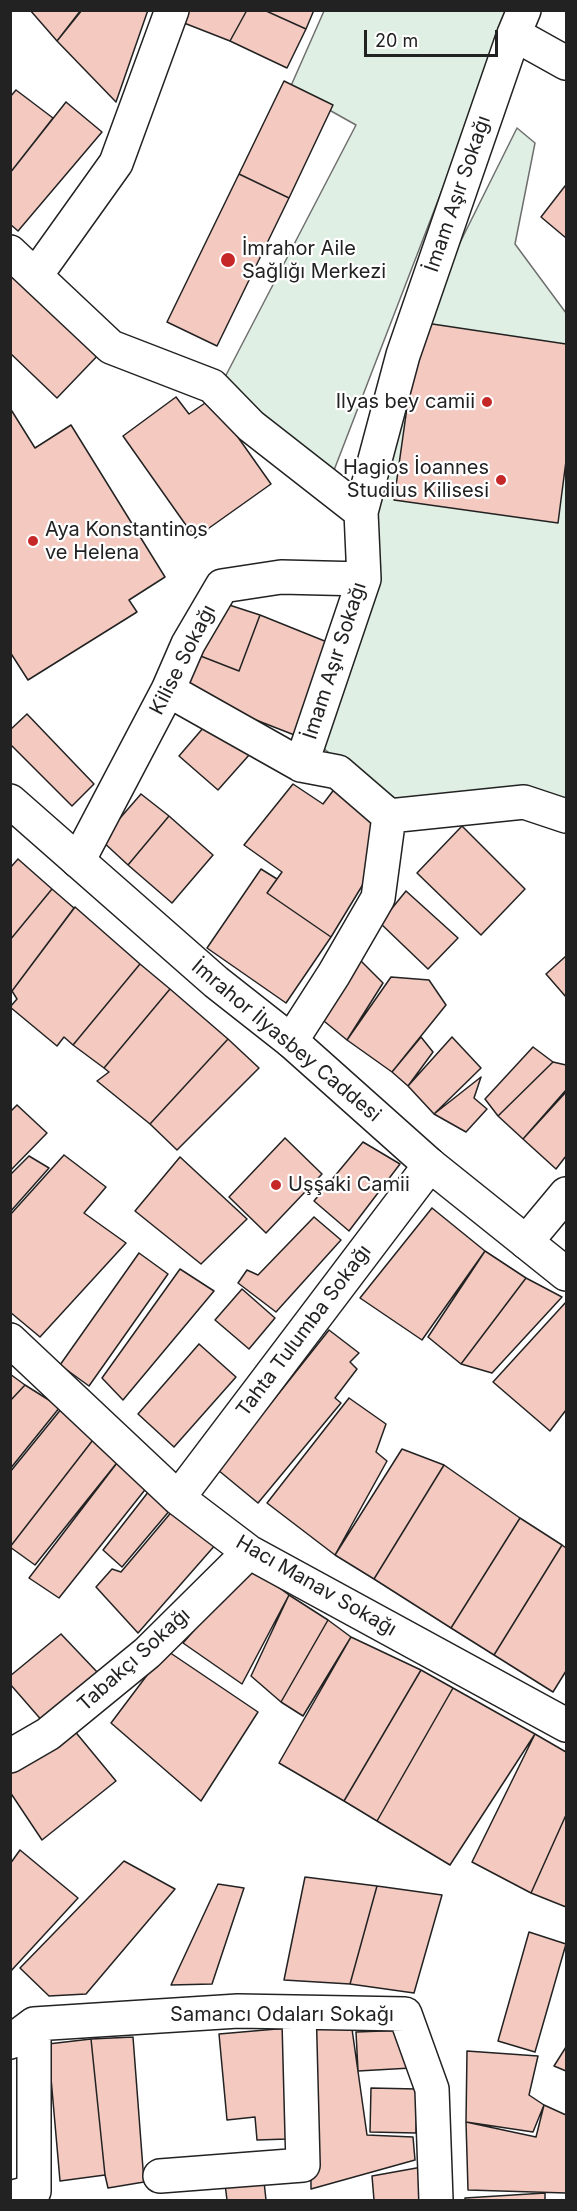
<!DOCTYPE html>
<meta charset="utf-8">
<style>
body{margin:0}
#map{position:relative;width:577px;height:2211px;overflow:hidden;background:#fff;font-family:Inter,sans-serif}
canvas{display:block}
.frame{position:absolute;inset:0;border:12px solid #222;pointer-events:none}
.scale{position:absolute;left:364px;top:30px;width:134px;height:27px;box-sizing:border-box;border:3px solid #222;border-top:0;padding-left:8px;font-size:18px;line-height:21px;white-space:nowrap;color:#222;-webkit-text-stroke:4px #fff;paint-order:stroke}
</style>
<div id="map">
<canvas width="577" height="2211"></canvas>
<div class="frame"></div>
<div class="scale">20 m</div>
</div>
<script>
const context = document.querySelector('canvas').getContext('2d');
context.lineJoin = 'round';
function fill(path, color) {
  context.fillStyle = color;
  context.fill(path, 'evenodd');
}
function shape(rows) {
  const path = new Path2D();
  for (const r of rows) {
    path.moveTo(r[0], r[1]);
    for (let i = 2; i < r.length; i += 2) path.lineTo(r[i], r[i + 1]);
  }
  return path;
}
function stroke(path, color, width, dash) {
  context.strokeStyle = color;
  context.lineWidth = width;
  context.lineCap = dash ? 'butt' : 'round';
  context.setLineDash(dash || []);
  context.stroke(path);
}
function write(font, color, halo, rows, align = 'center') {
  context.font = font + ' Inter,sans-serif';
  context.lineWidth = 4.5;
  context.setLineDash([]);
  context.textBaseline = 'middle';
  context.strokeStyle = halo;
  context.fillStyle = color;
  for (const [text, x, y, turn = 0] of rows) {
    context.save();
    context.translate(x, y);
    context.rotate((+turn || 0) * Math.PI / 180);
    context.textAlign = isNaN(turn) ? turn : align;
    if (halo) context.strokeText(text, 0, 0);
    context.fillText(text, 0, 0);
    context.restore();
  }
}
const green = shape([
 [324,11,511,11,331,478,211,404,356,125,290,88,324,11],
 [517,128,535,143,515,244,566,313,566,799,531,804,419,812,358,777,310,737,418,327,517,128]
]);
fill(green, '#e0efe3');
stroke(green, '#6f6f6f', 1.5);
const building = shape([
 [30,10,81,10,57,41,30,10],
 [82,10,148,10,116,102,57,41,82,10],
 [187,10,247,10,230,41,184,23,187,10],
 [247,10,264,10,306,29,287,68,230,41,247,10],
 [264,10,314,10,306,29,264,10],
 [284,81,333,105,289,198,239,174,284,81],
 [16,90,53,118,10,173,10,97,16,90],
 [66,102,102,132,18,231,10,224,10,173,66,102],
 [239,174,289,198,217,346,167,322,239,174],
 [565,186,566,187,566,238,541,217,565,186],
 [10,260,103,350,57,398,10,353,10,260],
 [419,322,566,344,566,461,558,523,394,500,419,322],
 [176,397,189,414,211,399,271,484,195,538,123,436,176,397],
 [10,408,35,448,71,425,165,577,129,600,137,612,28,680,10,652,10,408],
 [220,602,260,615,239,671,198,655,220,602],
 [260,615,332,644,297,736,184,692,198,655,239,671,260,615],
 [27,714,94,784,72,806,10,744,10,730,27,714],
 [210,720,250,754,218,790,179,756,210,720],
 [339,783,374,812,379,858,331,937,267,893,282,872,244,845,293,784,323,804,339,783],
 [141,794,169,816,128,865,101,840,141,794],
 [169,816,213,855,172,903,128,865,169,816],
 [462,826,525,889,481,935,417,873,462,826],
 [18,859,52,889,10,940,10,868,18,859],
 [261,869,277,879,267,893,331,937,286,1003,207,948,261,869],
 [52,889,74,908,12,991,10,990,10,940,52,889],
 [406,891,458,938,428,969,380,923,406,891],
 [75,907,140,964,73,1045,64,1037,57,1046,10,1007,17,999,12,991,75,907],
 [355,955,383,983,347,1040,319,1017,355,955],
 [566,956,566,997,546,974,566,956],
 [140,964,170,989,104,1068,73,1045,140,964],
 [391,977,429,980,446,1005,392,1072,347,1040,391,977],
 [170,989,228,1039,150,1124,97,1081,109,1072,104,1068,170,989],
 [421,1037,433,1052,408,1086,392,1072,421,1037],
 [452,1037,481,1068,434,1114,408,1086,452,1037],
 [228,1039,259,1068,177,1150,150,1124,228,1039],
 [533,1047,553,1062,498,1116,485,1099,533,1047],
 [553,1062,566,1065,566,1090,523,1139,498,1116,553,1062],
 [481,1077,474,1098,487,1109,466,1132,434,1114,481,1077],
 [566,1092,566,1156,556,1169,523,1139,566,1092],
 [17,1105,47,1133,10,1171,10,1112,17,1105],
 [285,1138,322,1174,266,1233,229,1197,285,1138],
 [363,1142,400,1164,349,1231,314,1201,363,1142],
 [64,1155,106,1187,84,1213,126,1243,40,1337,10,1312,10,1215,64,1155],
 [29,1156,49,1168,10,1212,10,1175,29,1156],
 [180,1157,247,1219,201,1264,135,1211,180,1157],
 [432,1208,485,1251,422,1340,360,1298,432,1208],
 [314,1217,341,1240,276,1312,238,1283,247,1270,258,1275,314,1217],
 [485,1251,526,1278,461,1364,428,1337,485,1251],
 [139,1253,168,1274,89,1386,60,1365,139,1253],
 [180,1269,214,1291,123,1400,102,1378,180,1269],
 [526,1278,562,1297,492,1373,461,1364,526,1278],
 [242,1289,275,1318,249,1349,215,1320,242,1289],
 [566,1302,566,1410,550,1431,493,1382,566,1302],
 [329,1330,359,1353,350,1362,357,1369,335,1398,341,1403,258,1503,218,1470,329,1330],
 [199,1344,236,1377,174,1447,138,1414,199,1344],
 [10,1374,25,1385,10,1401,10,1374],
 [25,1385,60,1407,10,1469,10,1401,25,1385],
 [349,1398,386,1424,376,1452,387,1461,335,1555,267,1503,349,1398],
 [62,1408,96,1436,10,1547,10,1472,62,1408],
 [96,1436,120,1459,35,1565,10,1547,96,1436],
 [402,1449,444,1465,374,1579,335,1555,402,1449],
 [120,1459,148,1486,59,1598,29,1578,120,1459],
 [444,1465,520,1518,451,1628,374,1579,444,1465],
 [149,1491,171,1509,122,1567,103,1550,149,1491],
 [174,1509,217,1543,138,1633,96,1587,112,1569,121,1572,174,1509],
 [520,1518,562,1545,494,1655,451,1628,520,1518],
 [562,1545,566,1548,566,1671,553,1692,494,1655,562,1545],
 [250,1566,289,1595,242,1684,183,1643,250,1566],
 [289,1595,328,1620,281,1702,251,1676,289,1595],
 [328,1620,351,1637,303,1716,281,1702,328,1620],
 [61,1634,99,1674,44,1723,10,1684,10,1676,61,1634],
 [351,1637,421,1670,344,1801,279,1763,351,1637],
 [166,1650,258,1712,201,1801,111,1723,166,1650],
 [421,1670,453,1688,377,1821,344,1801,421,1670],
 [453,1688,535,1734,450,1865,377,1821,453,1688],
 [73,1729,116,1781,42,1840,10,1792,10,1770,73,1729],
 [535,1734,566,1752,566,1815,531,1893,472,1862,535,1734],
 [566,1815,566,1907,531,1893,566,1815],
 [20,1850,78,1898,10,1972,10,1864,20,1850],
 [124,1861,175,1889,86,1994,49,1996,20,1968,124,1861],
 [305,1877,377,1886,350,1984,284,1980,305,1877],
 [218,1884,244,1888,212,1984,171,1985,218,1884],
 [377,1886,442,1895,414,1993,350,1984,377,1886],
 [529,1932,566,1944,535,2052,498,2041,529,1932],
 [288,2028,288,2139,257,2140,255,2117,227,2120,219,2034,288,2028],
 [310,2029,352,2029,367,2135,413,2137,415,2160,311,2189,310,2029],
 [409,2030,411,2068,358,2071,356,2032,409,2030],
 [133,2037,144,2182,108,2188,105,2175,91,2039,133,2037],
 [91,2039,105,2175,60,2181,48,2044,91,2039],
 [566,2047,566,2071,554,2066,566,2047],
 [467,2051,538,2056,529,2095,544,2105,533,2132,466,2122,467,2051],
 [371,2088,417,2089,416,2133,370,2132,371,2088],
 [544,2105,566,2115,566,2193,468,2190,466,2122,536,2137,544,2105],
 [422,2167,425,2200,374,2200,372,2176,422,2167],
 [263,2172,266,2200,227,2200,224,2176,263,2172],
 [545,2193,545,2200,465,2200,465,2198,545,2193]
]);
fill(building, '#f3c9c0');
stroke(building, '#222', 1.5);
const minor = shape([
 [514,34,566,63],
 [10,252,111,347,212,386,251,426,361,512],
 [36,275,116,163,172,10],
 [168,690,301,765,338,772,389,816],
 [301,765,364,579,361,512,403,355,514,34,524,10],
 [389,816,524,802,566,816],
 [78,861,168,690,188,644,222,586,281,577,364,579],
 [291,1041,334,974,378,898,389,816],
 [526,1242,566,1194],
 [10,1340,178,1498,249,1552,566,1725],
 [178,1498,430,1165],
 [10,1756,48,1734,147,1653,249,1552],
 [10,2042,34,2024,238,2011,405,2014,432,2089,436,2200],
 [160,2176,303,2165,299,2013],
 [10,2198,34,2191,34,2024]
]);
const tertiary = shape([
 [10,801,216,982,291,1041,430,1165,566,1274]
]);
stroke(minor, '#222', 36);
stroke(tertiary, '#222', 36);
stroke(minor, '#fff', 33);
stroke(tertiary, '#fff', 33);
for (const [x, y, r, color] of [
 [228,260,8,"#c62828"],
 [487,402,6,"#c62828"],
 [501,480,6,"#c62828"],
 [33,541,6,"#c62828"],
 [276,1185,6,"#c62828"]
]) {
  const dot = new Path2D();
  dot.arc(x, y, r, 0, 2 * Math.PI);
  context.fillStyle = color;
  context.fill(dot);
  stroke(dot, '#fff', 2);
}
write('20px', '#222', '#fff', [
 ["İmam Aşır Sokağı",458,194,-71],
 ["Kilise Sokağı",183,660,-63],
 ["İmam Aşır Sokağı",335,661,-72],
 ["İmrahor İlyasbey Caddesi",286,1041,40],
 ["Tahta Tulumba Sokağı",304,1331,-53],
 ["Hacı Manav Sokağı",316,1586,30],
 ["Tabakçı Sokağı",134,1660,-42],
 ["Samancı Odaları Sokağı",282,2015]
]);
write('20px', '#222', '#fff', [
 ["İmrahor Aile",242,249],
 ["Sağlığı Merkezi",242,272],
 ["Ilyas bey camii",475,402,"right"],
 ["Hagios İoannes",489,468,"right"],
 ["Studius Kilisesi",489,491,"right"],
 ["Aya Konstantinos",45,530],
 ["ve Helena",45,553],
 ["Uşşaki Camii",288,1185]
], 'left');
</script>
